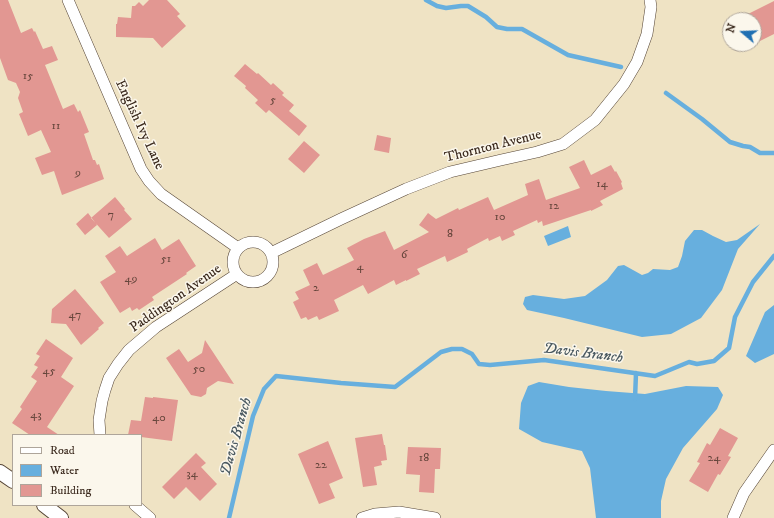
<!DOCTYPE html>
<style>
body{margin:0}
#map{position:relative;width:774px;height:518px;overflow:hidden;background:#efe3c4;font-family:"IM FELL DW Pica",serif}
canvas{display:block}
.legend{position:absolute;left:12px;top:434px;width:130px;height:72px;box-sizing:border-box;background:#fbf7ec;border:1px solid #aea59a;margin:0;padding:5px 7px;list-style:none;font-size:12px;color:#3b2a1e}
.legend li{display:flex;align-items:center;gap:8px;height:20px}
.legend b{width:20px;border:1px solid #aea59a}
.north{position:absolute;left:722px;top:12px;width:40px;height:40px;box-sizing:border-box;background:#fbf7ec;border:1px solid #aea59a;border-radius:50%;rotate:289deg;font-size:11px;font-weight:700;line-height:16px;text-align:center;color:#3b2a1e}
.north::after{content:'';display:block;margin:auto;width:14px;height:18px;background:#1f6fb2;clip-path:polygon(50% 0,100% 100%,50% 72%,0 100%)}
</style>
<div id="map">
<canvas width="774" height="518"></canvas>
<ul class="legend">
<li><b style="height:5px;background:#fff"></b>Road</li>
<li><b style="height:11px;background:#67afde"></b>Water</li>
<li><b style="height:11px;background:#e29792"></b>Building</li>
</ul>
<div class="north">N</div>
</div>
<script>
const context = document.querySelector('canvas').getContext('2d');
context.lineJoin = 'round';
function fill(path, color) {
  context.fillStyle = color;
  context.fill(path, 'evenodd');
}
function shape(rows) {
  const path = new Path2D();
  for (const r of rows) {
    if (r.length === 3) {
      path.moveTo(r[0] + r[2], r[1]);
      path.arc(r[0], r[1], r[2], 0, 2 * Math.PI);
      continue;
    }
    path.moveTo(r[0], r[1]);
    for (let i = 2; i < r.length; i += 2) path.lineTo(r[i], r[i + 1]);
  }
  return path;
}
function stroke(path, color, width, dash) {
  context.strokeStyle = color;
  context.lineWidth = width;
  context.lineCap = dash ? 'butt' : 'round';
  context.setLineDash(dash || []);
  context.stroke(path);
}
function write(font, color, halo, rows, align = 'center') {
  context.font = font + ' "IM FELL DW Pica",serif';
  context.lineWidth = 3;
  context.setLineDash([]);
  context.textBaseline = 'middle';
  context.strokeStyle = halo;
  context.fillStyle = color;
  for (const [text, x, y, turn = 0] of rows) {
    context.save();
    context.translate(x, y);
    context.rotate((+turn || 0) * Math.PI / 180);
    context.textAlign = isNaN(turn) ? turn : align;
    if (halo) context.strokeText(text, 0, 0);
    context.fillText(text, 0, 0);
    context.restore();
  }
}
fill(shape([
 [760,224,738,249,722,290,701,318,671,334,642,337,564,318,527,310,523,304,525,297,533,295,564,299,585,296,607,280,618,266,624,265,642,275,648,273,653,269,670,270,678,267,682,256,685,241,694,230,702,230,713,236,726,242,737,240],
 [568,226,571,237,548,246,544,236],
 [774,305,774,354,755,363,746,356,765,312],
 [539,382,569,387,606,391,645,394,686,386,718,387,723,395,717,409,683,448,666,479,661,501,661,518,596,518,590,468,582,451,542,442,519,429,521,403,528,386]
]), '#67afde');
stroke(shape([
 [426,0,437,6,446,8,461,6,468,6,486,17,497,27,507,29,522,29,568,55,621,67],
 [666,93,702,119,730,142,743,146,750,147,760,153,774,153],
 [635,399,636,373],
 [229,518,253,416,264,389,276,376,341,383,395,387,441,352,452,349,462,349,472,354,479,364,490,365,544,360,655,376,689,362,697,364,714,361,729,348,735,317,753,282,774,256]
]), '#67afde', 4.5);
fill(shape([
 [0,0,8,0,21,33,32,28,34,32,35,31,43,49,52,46,58,60,45,65,63,109,74,104,78,112,80,110,89,132,84,134,93,160,95,160,97,165,99,164,104,179,62,195,54,171,42,175,35,158,51,152,41,130,28,136,19,114,23,112,18,98,20,92,16,83,8,80,0,58],
 [149,0,167,0,180,14,177,16,186,26,162,48,153,38,116,37,116,24,117,24,118,17,131,18,132,6,135,6,139,2,143,6],
 [774,1,774,34,754,44,754,20,736,20],
 [245,64,257,74,258,73,271,85,273,83,284,93,282,95,294,105,289,111,307,126,299,136,269,110,266,113,255,103,258,100,245,88,246,86,234,76],
 [377,135,391,138,389,153,374,150],
 [304,141,320,155,304,173,288,159],
 [584,160,591,175,611,165,615,172,616,171,622,182,621,183,623,189,600,201,603,205,591,211,591,210,543,226,542,221,538,223,537,220,513,231,515,235,502,241,500,236,489,241,488,238,467,249,468,252,447,262,445,256,417,269,420,274,406,281,406,280,396,285,394,280,368,294,363,285,334,300,339,311,319,320,317,316,308,320,306,317,301,319,293,302,299,299,295,292,310,285,303,270,317,263,323,275,354,260,347,248,364,239,385,231,394,250,429,232,419,225,428,213,436,219,458,208,459,210,488,197,494,210,528,195,525,184,539,179,546,200,580,188,569,167],
 [115,197,125,209,124,210,132,219,109,238,91,218],
 [88,213,97,225,85,235,76,224],
 [155,238,162,250,179,239,196,266,186,273,187,274,152,297,154,300,139,310,137,308,132,311,130,307,120,313,100,282,116,272,105,256,120,246,127,256],
 [75,289,104,323,98,328,99,329,81,345,66,324,51,323,52,309],
 [46,339,73,358,61,377,74,386,47,427,59,435,30,435,12,423,22,409,20,407,37,381,31,377,38,367,34,365,40,356,36,354],
 [205,340,234,384,218,381,207,388,206,394,201,397,191,395,166,358,179,349,188,362,202,353],
 [145,397,153,398,153,397,178,400,172,441,141,437,141,435,128,435,131,420,141,421],
 [720,428,738,438,728,456,731,457,720,475,718,474,708,492,689,481,700,463,697,462,707,443,710,445],
 [382,434,384,445,385,445,387,460,381,461,382,465,374,467,377,485,363,487,355,438],
 [328,441,343,478,329,484,335,498,319,504,298,454],
 [408,447,441,448,440,469,435,469,434,493,419,492,420,475,406,474],
 [196,453,206,463,201,467,217,484,200,501,186,487,174,499,162,487]
]), '#e29792');
const minor = shape([
 [68,0,141,169,149,181,161,194,238,248],
 [253,262,20],
 [271,253,341,219,406,189,450,172,501,160,537,152,563,144,595,120,624,84,637,62,647,34,651,7,650,0],
 [100,435,99,420,102,401,105,390,109,378,118,364,129,350,156,327,237,274],
 [135,505,150,518],
 [362,518,375,514,399,512,435,518],
 [733,518,744,493,774,450]
]);
const tertiary = shape([
 [0,472,13,481],
 [44,505,61,518]
]);
stroke(minor, '#564637', 12);
stroke(tertiary, '#564637', 16);
stroke(minor, '#fff', 11);
stroke(tertiary, '#fff', 14);
write('12px', '#65453b', null, [
 ["15",28,77],
 ["5",273,101],
 ["11",56,127],
 ["9",78,174],
 ["14",602,185],
 ["12",554,207],
 ["7",111,216],
 ["10",500,218],
 ["8",450,235],
 ["6",404,256],
 ["51",166,260],
 ["4",360,268],
 ["49",131,280],
 ["2",316,289],
 ["47",75,316],
 ["50",199,370],
 ["45",49,372],
 ["43",36,416],
 ["40",159,419],
 ["18",424,459],
 ["24",714,459],
 ["22",321,466],
 ["34",192,475]
]);
write('14px', '#3b2a1e', '#fbf7ec', [
 ["English Ivy Lane",139,125,65],
 ["Thornton Avenue",493,147,-14],
 ["Paddington Avenue",176,299,-35]
]);
write('italic 15px', '#4a5961', '#fbf7ec', [
 ["Davis Branch",583,354,7],
 ["Davis Branch",237,437,-74]
]);
</script>
